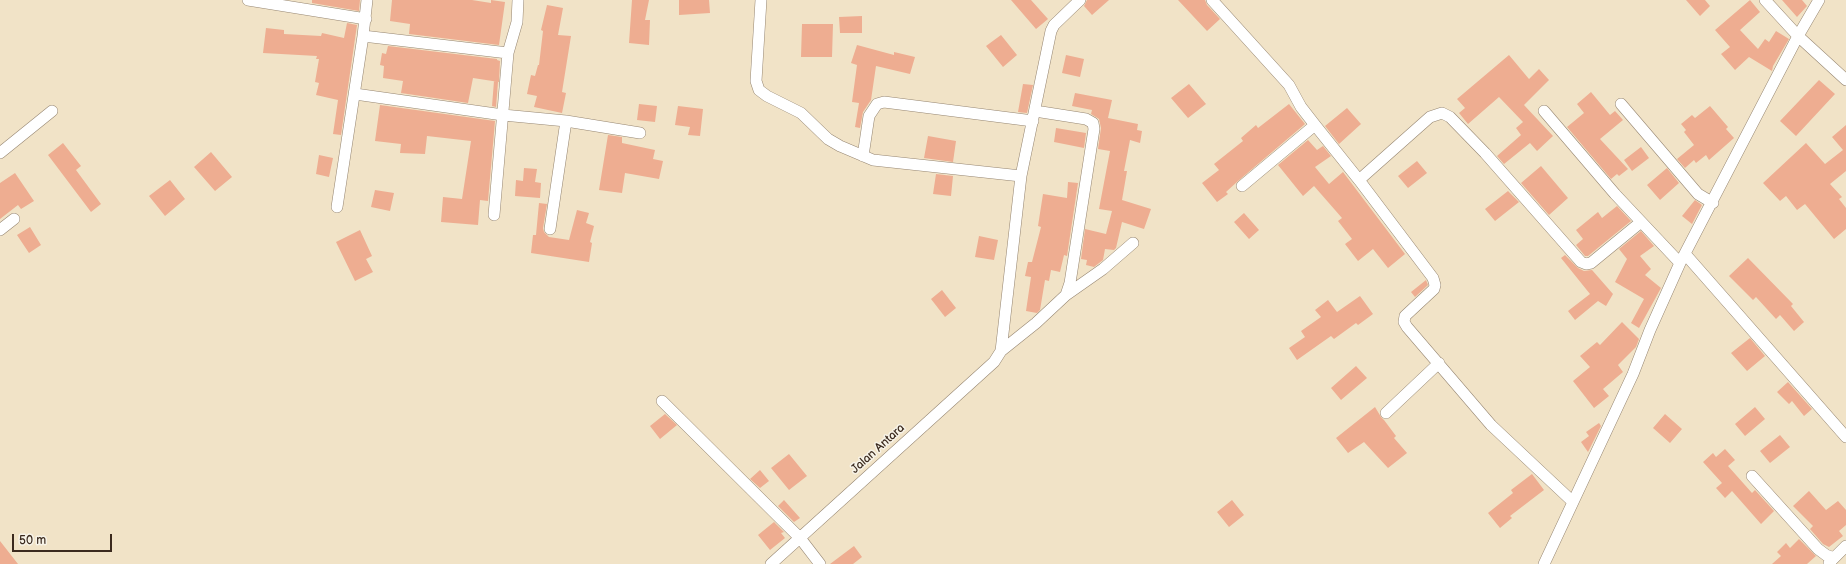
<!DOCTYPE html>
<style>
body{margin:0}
#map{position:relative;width:1846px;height:564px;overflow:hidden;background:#f1e3c7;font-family:"Balsamiq Sans",sans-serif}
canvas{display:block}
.scale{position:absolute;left:12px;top:534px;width:100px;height:18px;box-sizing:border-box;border:2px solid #3b2a1e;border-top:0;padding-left:5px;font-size:12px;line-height:14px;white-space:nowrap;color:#3b2a1e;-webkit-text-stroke:3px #f7f3e8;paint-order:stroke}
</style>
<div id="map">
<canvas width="1846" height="564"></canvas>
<div class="scale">50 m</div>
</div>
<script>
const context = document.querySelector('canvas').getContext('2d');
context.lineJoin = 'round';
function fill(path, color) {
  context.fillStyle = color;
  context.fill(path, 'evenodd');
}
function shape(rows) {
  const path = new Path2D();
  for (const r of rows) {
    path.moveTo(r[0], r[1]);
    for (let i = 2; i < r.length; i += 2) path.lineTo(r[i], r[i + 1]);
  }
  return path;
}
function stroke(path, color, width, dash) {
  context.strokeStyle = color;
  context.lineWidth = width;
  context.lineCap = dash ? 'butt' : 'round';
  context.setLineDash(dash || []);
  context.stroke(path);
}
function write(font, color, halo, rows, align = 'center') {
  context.font = font + ' "Balsamiq Sans",sans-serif';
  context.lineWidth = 3;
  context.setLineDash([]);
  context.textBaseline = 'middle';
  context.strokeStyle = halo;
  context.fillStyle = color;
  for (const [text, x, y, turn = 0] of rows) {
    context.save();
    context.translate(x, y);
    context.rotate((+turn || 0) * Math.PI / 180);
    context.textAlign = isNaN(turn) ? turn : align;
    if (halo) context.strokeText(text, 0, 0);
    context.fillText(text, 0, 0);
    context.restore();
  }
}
fill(shape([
 [312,0,360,0,359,11,312,3],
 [392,0,472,0,491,3,491,0,505,2,499,45,409,34,410,24,390,21],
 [632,0,649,0,645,20,650,20,649,45,629,43],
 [679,0,709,0,710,13,679,15],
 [1011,0,1031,0,1048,19,1036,29],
 [1087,0,1109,0,1092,15,1084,6],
 [1178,0,1205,0,1207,5,1220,19,1207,31],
 [1686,0,1705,0,1710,6,1700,16],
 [1750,0,1760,12,1740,30,1758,49,1765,39,1769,42,1776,31,1789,39,1773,66,1772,71,1749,57,1735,70,1721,54,1730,47,1715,30],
 [1782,0,1802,0,1807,6,1797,17],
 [547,5,563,8,558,35,571,36,562,92,566,93,562,113,534,107,537,96,527,94,531,75,535,76,538,65,539,65,543,31,541,30],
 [862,16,862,33,840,33,839,17],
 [347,23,357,25,341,135,333,134,338,100,316,95,319,83,315,82,319,59,316,59,317,56,263,53,266,28,284,30,284,34,321,36,322,33,344,38],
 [802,24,833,24,832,57,801,57],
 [1001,35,1017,55,1003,67,986,46],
 [857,45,894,55,894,52,915,57,910,74,876,66,871,100,863,112,860,128,855,127,859,103,852,102,857,65,851,63],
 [388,46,497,59,497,60,500,61,499,82,473,78,468,103,401,93,403,81,383,78,384,66,380,65,382,53,386,54],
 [1066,55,1084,59,1080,77,1062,73],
 [1509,55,1529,79,1539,69,1549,80,1524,105,1553,136,1537,151,1530,143,1504,164,1497,156,1521,135,1516,128,1523,122,1499,97,1468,124,1459,113,1465,108,1457,99],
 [1819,80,1835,94,1796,136,1780,121],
 [494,81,498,82,496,107,492,106],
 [1023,84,1033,85,1027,113,1018,112],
 [1189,84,1206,104,1188,118,1171,98],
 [1591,92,1610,115,1615,111,1623,120,1600,139,1628,169,1619,176,1617,174,1611,179,1567,127,1584,113,1577,104],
 [1075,93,1112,100,1108,118,1138,124,1137,130,1142,131,1140,143,1130,140,1124,171,1127,171,1122,200,1151,209,1144,229,1122,222,1116,248,1114,250,1105,249,1103,260,1094,267,1086,265,1087,260,1081,259,1085,229,1106,234,1112,211,1099,209,1110,151,1098,149,1101,128,1099,119,1091,114,1092,110,1072,106],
 [639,104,657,106,655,122,637,120],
 [1289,104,1305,124,1238,181,1226,192,1228,194,1217,202,1202,183,1219,170,1214,164,1243,141,1241,138,1256,125,1258,128],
 [380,105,495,121,488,201,480,200,478,225,441,222,443,197,462,199,471,141,427,136,425,154,400,153,401,144,375,141],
 [678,106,703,109,700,136,688,135,690,127,675,125],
 [1710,106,1728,127,1726,129,1734,138,1709,160,1706,155,1696,163,1694,160,1685,168,1677,159,1694,145,1684,132,1686,130,1681,124,1692,115,1695,118],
 [1347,108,1361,124,1339,144,1325,126],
 [1846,125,1846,171,1830,184,1842,197,1839,199,1846,208,1846,229,1834,239,1805,204,1797,210,1786,196,1780,201,1763,183,1806,143,1825,164,1843,150,1832,137],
 [1056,128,1086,133,1084,148,1054,142],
 [608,135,622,137,622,143,655,150,653,159,663,161,659,179,625,173,622,193,599,190],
 [928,136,956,141,953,162,924,158],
 [1308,140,1317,150,1323,146,1331,156,1315,167,1329,184,1343,172,1405,254,1388,268,1373,249,1358,261,1345,244,1352,239,1338,221,1342,218,1314,186,1303,196,1278,165],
 [63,143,81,166,76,170,101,204,91,212,48,155],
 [1641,147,1649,158,1632,171,1624,160],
 [211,152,232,177,215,191,194,167],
 [319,155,333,158,329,177,316,174],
 [1417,161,1427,173,1408,188,1398,176],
 [1541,166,1568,198,1549,215,1521,183],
 [524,168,537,169,535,182,541,183,540,198,515,196,516,180,523,181],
 [1667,168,1679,183,1660,200,1647,185],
 [15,173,34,201,21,209,18,205,0,219,0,183],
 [936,174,953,176,951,196,933,194],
 [170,180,185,199,165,216,149,196],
 [1068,182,1078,183,1067,256,1064,255,1060,272,1051,270,1049,281,1045,280,1040,310,1037,313,1026,311,1031,277,1025,276,1028,262,1032,262,1041,227,1038,226,1043,194,1067,198],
 [375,190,394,193,390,211,371,207],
 [1508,191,1519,202,1495,221,1485,209],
 [1695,200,1702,205,1692,224,1682,216],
 [539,203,547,204,543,228,544,232,549,237,569,240,577,210,589,213,586,223,594,226,590,242,592,243,589,262,531,253,533,235,536,235],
 [1617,206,1631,221,1588,256,1585,256,1576,245,1583,239,1576,230,1598,212,1602,218],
 [1244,213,1259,230,1249,239,1234,222],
 [30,227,41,245,29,253,17,235],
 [360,230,372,256,366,259,373,272,355,281,336,242],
 [1641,231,1654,246,1640,256,1651,269,1645,275,1661,288,1639,328,1631,323,1644,299,1615,282,1627,259,1619,249],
 [979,236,998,240,994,260,975,257],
 [1565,255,1578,268,1584,271,1592,270,1613,294,1606,306,1598,301,1575,320,1568,311,1590,294,1561,258],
 [1748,258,1793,304,1791,306,1804,322,1794,331,1780,315,1776,319,1756,297,1753,300,1729,276],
 [1426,280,1428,285,1415,297,1411,292],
 [942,290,956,308,945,317,931,299],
 [1360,296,1373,314,1358,325,1356,323,1334,339,1331,336,1297,360,1289,348,1305,337,1301,331,1321,317,1315,310,1328,300,1337,312],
 [1622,322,1639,339,1636,347,1618,365,1623,372,1603,389,1609,396,1594,408,1573,381,1590,367,1580,356,1597,342,1600,345],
 [1750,338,1765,356,1747,371,1731,353],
 [1356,366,1367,378,1341,400,1331,388],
 [1788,382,1812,409,1804,416,1792,401,1789,404,1777,392],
 [1375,407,1381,417,1384,420,1396,436,1394,438,1407,453,1388,468,1364,442,1348,453,1336,438],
 [1755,407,1765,419,1745,436,1735,424],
 [665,414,677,425,660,439,650,426],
 [1665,414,1682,429,1670,443,1653,428],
 [1599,423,1601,426,1588,452,1581,442,1589,436,1586,432],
 [1780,435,1790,447,1770,463,1760,451],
 [1725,449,1735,460,1728,466,1752,493,1755,490,1774,511,1761,524,1732,491,1725,498,1716,488,1722,483,1703,462,1713,453,1716,457],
 [789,454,807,476,789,490,771,468],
 [760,470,769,481,760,488,750,479],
 [1532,474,1544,490,1510,516,1512,518,1500,528,1488,513,1513,493,1511,490],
 [1809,491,1826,510,1838,501,1846,510,1846,525,1839,531,1843,536,1829,547,1823,544,1810,529,1813,526,1793,506],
 [784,500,800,518,794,522,778,506],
 [1232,500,1244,515,1229,527,1217,512],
 [774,522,784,532,781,533,785,538,770,550,758,535],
 [1799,539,1816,556,1807,564,1772,564,1781,556,1777,552,1786,543,1790,548],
 [0,541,18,564,0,564],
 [854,546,862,557,853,564,830,564]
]), '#eead91');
const minor = shape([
 [248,0,366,19],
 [761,0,756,81,759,90,767,96,801,113,828,139,840,146,873,160,1021,176,1051,31,1054,25,1080,0],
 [1212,0,1289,85,1301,107,1315,125,1359,180,1433,278,1435,285,1434,289,1405,316,1404,322,1407,327,1491,425,1573,502],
 [1765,0,1798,36,1846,80],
 [363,36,508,53],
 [355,94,503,115,566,121,640,133],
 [1621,104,1698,194,1713,203],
 [1035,111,1086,119,1093,123,1094,129,1070,283,1066,295],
 [1544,111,1615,194,1680,263],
 [0,153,52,111],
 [863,156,869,116,877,104,884,102,1033,121],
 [1359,180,1430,117,1442,113,1450,117,1485,153,1581,262,1586,264,1591,263,1641,222],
 [1242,186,1315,125],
 [337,207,363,36,367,0],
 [494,215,508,53,517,22,518,0],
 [550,229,566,121],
 [0,230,14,219],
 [1686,255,1846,437],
 [1001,351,1021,176],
 [662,401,800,538,820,564],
 [1386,413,1439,363],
 [1752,476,1818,549,1826,555,1834,558],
 [1829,563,1846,546],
 [771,564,994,362,1001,351,1036,323,1066,295,1103,269,1133,243],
 [1544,564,1633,374,1650,330,1680,263,1798,36,1819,0]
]);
stroke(minor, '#968672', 12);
stroke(minor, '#fff', 11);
write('12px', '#3b2a1e', '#f7f3e8', [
 ["Jalan Antara",878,449,-42]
]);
</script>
